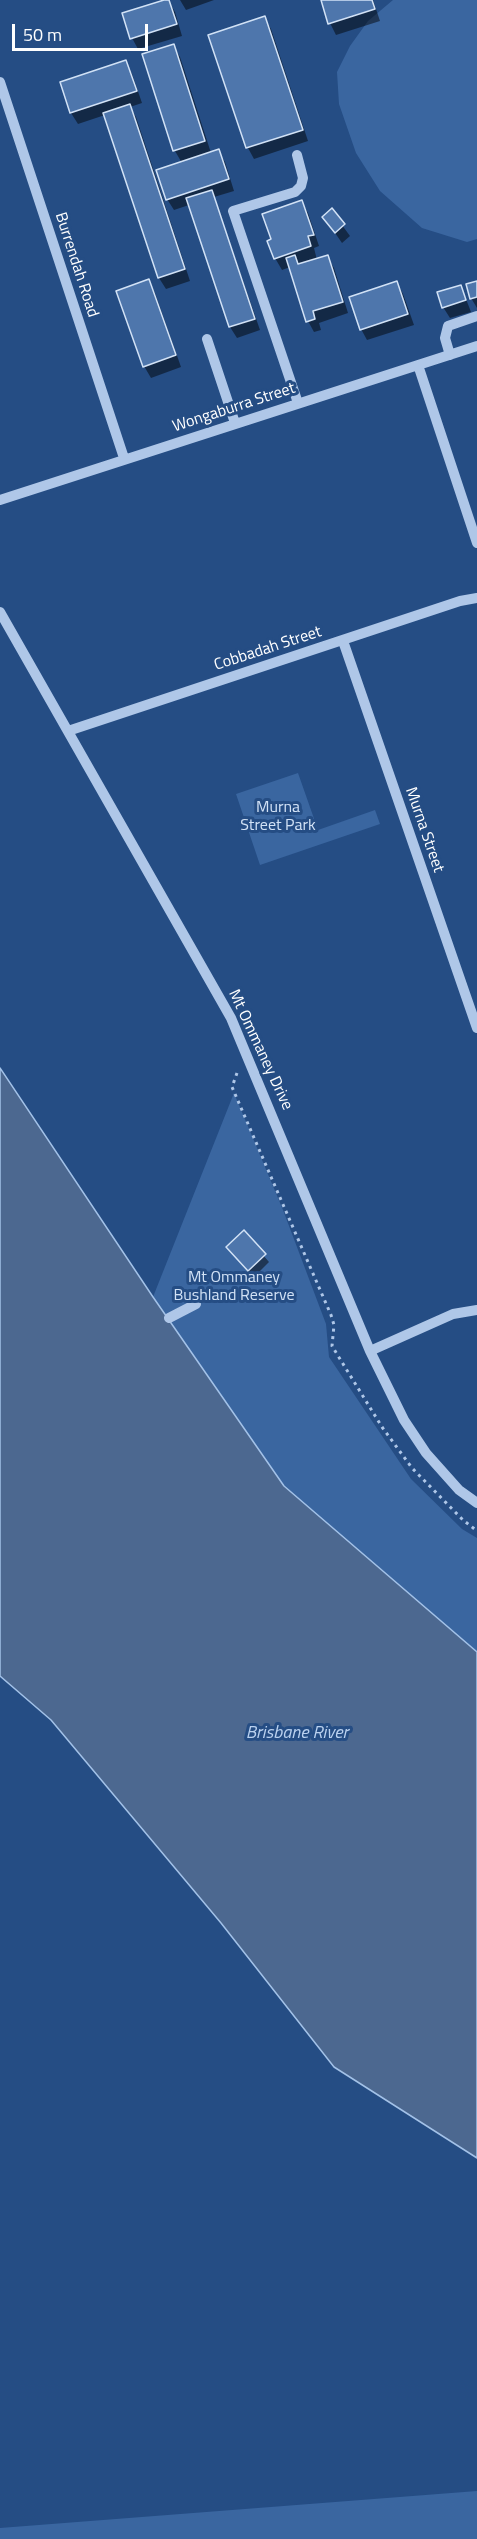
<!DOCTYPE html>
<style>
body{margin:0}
#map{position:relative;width:477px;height:2539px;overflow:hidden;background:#254d84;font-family:"Titillium Web",sans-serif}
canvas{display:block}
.scale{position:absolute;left:12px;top:24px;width:136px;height:27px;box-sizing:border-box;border:3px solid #fff;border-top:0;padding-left:8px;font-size:18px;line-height:21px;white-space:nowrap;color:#fff;-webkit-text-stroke:4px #254d84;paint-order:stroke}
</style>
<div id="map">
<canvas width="477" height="2539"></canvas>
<div class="scale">50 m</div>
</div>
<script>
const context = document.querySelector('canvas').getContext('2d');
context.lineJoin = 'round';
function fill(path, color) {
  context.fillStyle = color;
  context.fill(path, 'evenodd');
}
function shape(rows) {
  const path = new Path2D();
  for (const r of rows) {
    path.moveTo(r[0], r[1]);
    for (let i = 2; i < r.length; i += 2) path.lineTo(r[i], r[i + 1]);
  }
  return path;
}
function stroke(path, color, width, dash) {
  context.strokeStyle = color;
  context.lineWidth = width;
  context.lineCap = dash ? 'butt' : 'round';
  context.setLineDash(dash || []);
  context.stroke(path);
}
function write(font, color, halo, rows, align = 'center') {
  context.font = font + ' "Titillium Web",sans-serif';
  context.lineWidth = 6;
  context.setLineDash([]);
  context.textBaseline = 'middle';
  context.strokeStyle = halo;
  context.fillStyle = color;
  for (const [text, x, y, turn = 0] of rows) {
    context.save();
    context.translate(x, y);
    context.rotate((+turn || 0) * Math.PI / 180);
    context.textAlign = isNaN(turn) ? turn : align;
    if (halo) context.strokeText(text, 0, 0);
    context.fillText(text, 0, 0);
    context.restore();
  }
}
fill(shape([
 [393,0,477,0,477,239,467,242,422,228,380,191,356,153,339,104,337,72,350,46,368,21],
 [298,773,318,830,375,810,380,824,260,865,236,794],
 [234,1093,283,1210,326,1324,329,1357,411,1479,462,1529,477,1538,477,1652,284,1486,153,1297],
 [477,2491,477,2539,0,2539,0,2528]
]), '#3a66a0');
const water = shape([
 [0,1068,153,1297,284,1486,477,1652,477,2158,334,2067,221,1923,51,1720,0,1676,0,1068]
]);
fill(water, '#4c6890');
stroke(water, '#a3c2e8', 1.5);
fill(shape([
 [168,0,175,12,182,36,138,49,132,38],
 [180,0,214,0,186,10],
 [326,0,373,0,380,21,336,35,330,23],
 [264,17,271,29,308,141,254,159,248,148,210,35],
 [173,46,180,57,211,153,218,151,225,162,234,191,214,197,260,330,237,338,230,327,189,205,174,210,167,199,182,163,175,151,144,55],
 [126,62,132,74,142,103,130,107,136,117,190,281,166,289,159,278,105,115,78,124,71,113,62,83],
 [302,202,308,213,319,246,314,248,317,260,327,257,334,268,348,313,319,323,321,330,314,332,308,321,290,267,282,270,275,258],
 [331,210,350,236,342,243,324,217],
 [149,281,155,293,181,367,151,378,144,366],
 [397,283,403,294,414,325,367,340,361,329],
 [477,283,477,308,471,298],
 [461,286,471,312,450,318,443,307],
 [244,1233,269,1262,253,1278,228,1248]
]), '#0007');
const building = shape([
 [164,0,169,0,177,24,130,39,122,13,164,0],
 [321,0,372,0,375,9,328,24,321,0],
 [265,16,303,130,246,148,208,35,265,16],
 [174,44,205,141,173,151,142,54,174,44],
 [126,60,137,91,70,113,60,82,126,60],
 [130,104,185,269,158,278,103,113,130,104],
 [219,149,229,179,166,200,156,170,219,149],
 [212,190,255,319,229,327,186,198,212,190],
 [302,200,314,235,308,236,311,246,274,259,267,241,271,239,262,214,302,200],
 [332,208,345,224,335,233,322,217,332,208],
 [295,255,298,264,328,255,343,302,313,311,315,319,306,322,286,258,295,255],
 [149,279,176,355,143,367,116,291,149,279],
 [397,281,408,314,360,330,349,297,397,281],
 [477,281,477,297,470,299,466,284,477,281],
 [461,285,466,300,442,308,437,292,461,285],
 [244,1230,266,1254,248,1271,226,1247,244,1230]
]);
fill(building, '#4e76ac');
stroke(building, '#d2e2f6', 1.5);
stroke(shape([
 [237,1073,232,1087,331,1315,334,1325,332,1346,382,1427,412,1468,463,1520,477,1531]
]), '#afc7e8', 3, [3, 4.5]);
stroke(shape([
 [0,82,124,458],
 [297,155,303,178,301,186,295,192,233,211,298,403],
 [207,339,235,423],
 [450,355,445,338,448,326,477,316],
 [418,365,477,543],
 [0,500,477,346],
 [0,612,231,1018,370,1351,404,1420,426,1453,459,1490,477,1503],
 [343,641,477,1028],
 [68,731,460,601,477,598],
 [169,1318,196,1304],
 [370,1351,453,1314,477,1310]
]), '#afc7e8', 10);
write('16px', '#fff', '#254d84', [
 ["Burrendah Road",76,265,72],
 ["Wongaburra Street",234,408,-18],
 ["Cobbadah Street",268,649,-18],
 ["Murna Street",424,830,71],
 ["Mt Ommaney Drive",260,1050,65]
]);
write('16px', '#d2e2f6', '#254d84', [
 ["Murna",278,808],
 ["Street Park",278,826],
 ["Mt Ommaney",234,1278],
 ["Bushland Reserve",234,1296]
]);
write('italic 18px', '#bad1ef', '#254d84', [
 ["Brisbane River",297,1734]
]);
</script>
